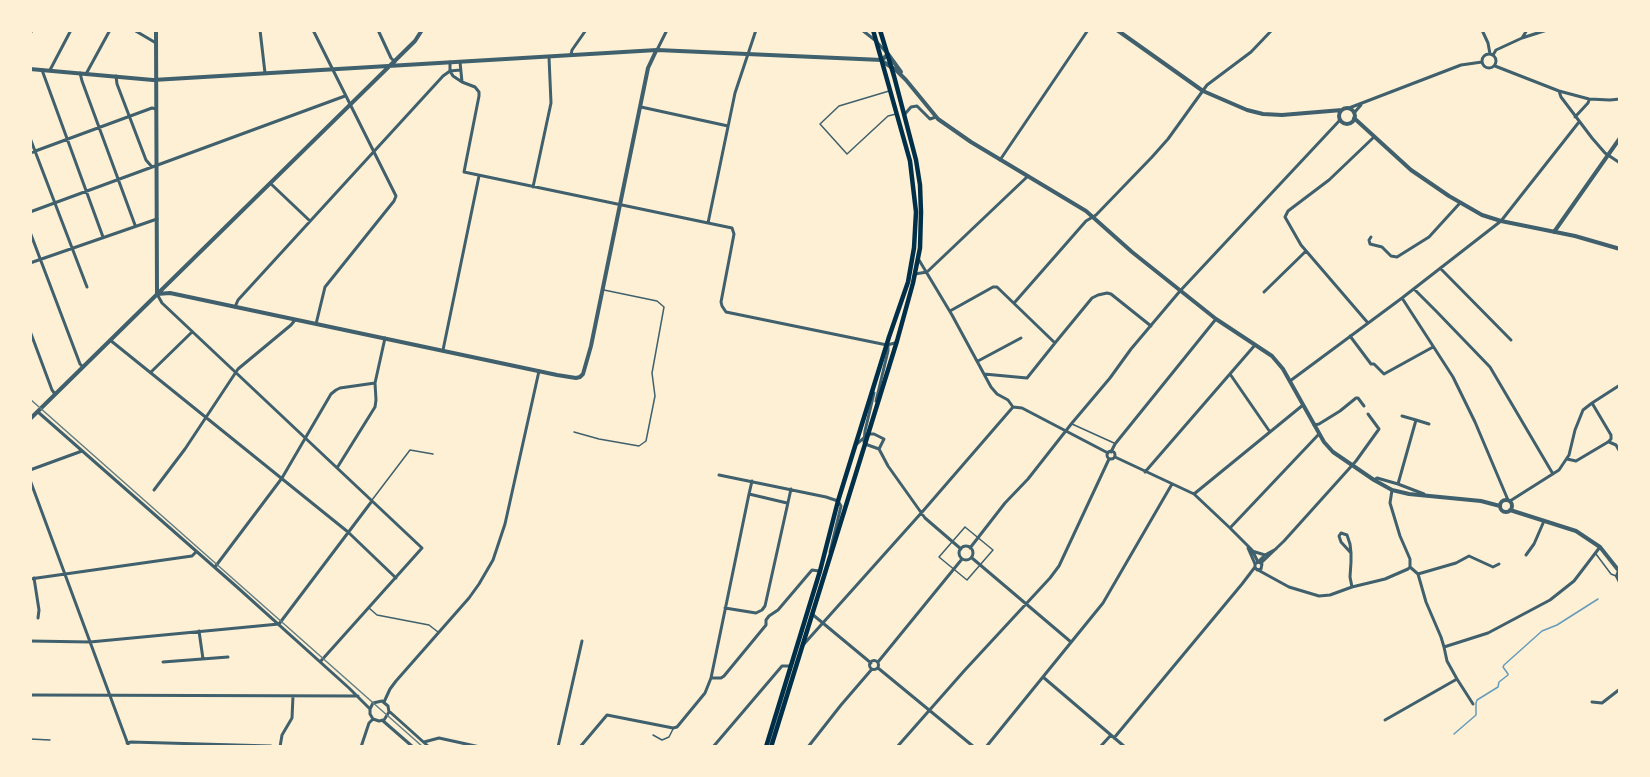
<!DOCTYPE html>
<style>
body{margin:0}
#map{position:relative;width:1650px;height:777px;overflow:hidden;background:#fdf0d5;font-family:Signika,sans-serif}
canvas{display:block}
.frame{position:absolute;inset:0;border:32px solid #fdf0d5;pointer-events:none}
</style>
<div id="map">
<canvas width="1650" height="777"></canvas>
<div class="frame"></div>
</div>
<script>
const context = document.querySelector('canvas').getContext('2d');
context.lineJoin = 'round';
function shape(rows) {
  const path = new Path2D();
  for (const r of rows) {
    if (r.length === 3) {
      path.moveTo(r[0] + r[2], r[1]);
      path.arc(r[0], r[1], r[2], 0, 2 * Math.PI);
      continue;
    }
    path.moveTo(r[0], r[1]);
    for (let i = 2; i < r.length; i += 2) path.lineTo(r[i], r[i + 1]);
  }
  return path;
}
function stroke(path, color, width, dash) {
  context.strokeStyle = color;
  context.lineWidth = width;
  context.lineCap = dash ? 'butt' : 'round';
  context.setLineDash(dash || []);
  context.stroke(path);
}
stroke(shape([
 [1454,734,1476,715,1476,703,1477,700,1498,687,1499,682,1508,675,1508,674,1503,667,1504,665,1542,631,1557,625,1598,599]
]), '#669bbc', 1.5);
stroke(shape([
 [889,91,839,106,820,124,847,154,888,116,896,114],
 [1072,424,1114,443],
 [574,432,599,439,639,446,646,441,655,396,652,373,664,307,657,301,604,290],
 [372,500,410,450,433,454],
 [965,527,993,550,967,580,939,557,965,527],
 [1596,554,1611,574,1616,576],
 [369,608,377,615,429,625,438,632],
 [653,735,662,740,669,737,673,729],
 [30,739,50,740]
]), '#3f606c', 1.5);
stroke(shape([
 [134,30,156,43],
 [260,30,265,73],
 [313,30,396,196,394,201,325,287,316,324],
 [378,30,391,58,395,62],
 [862,30,876,41,885,51],
 [1482,30,1488,43,1490,54],
 [30,34,32,30],
 [1522,38,1527,30],
 [657,50,667,30],
 [1489,61,7],
 [571,55,572,50,586,30],
 [1493,55,1496,50,1522,38,1547,30],
 [450,62,450,71,453,76,462,82,475,87,479,92,479,96,464,172,732,228,734,234,721,302,722,306,726,312,887,345,895,343],
 [460,62,462,82],
 [1495,66,1559,91,1589,99,1610,100,1620,99],
 [42,70,103,237],
 [50,70,71,30],
 [80,73,82,81,135,225],
 [86,74,110,30],
 [116,76,117,84,146,160,152,167],
 [1559,91,1561,97,1592,138,1605,153,1620,163],
 [641,107,728,126],
 [1349,108,1461,65,1482,62],
 [1354,113,1361,105],
 [904,115,911,107,917,106,930,119,936,117],
 [1575,117,1588,103,1589,100],
 [30,138,87,287],
 [30,153,152,108,156,109],
 [1000,160,1088,30],
 [270,183,310,221],
 [533,187,551,103,549,57],
 [30,212,345,96],
 [708,223,735,93,756,30],
 [30,232,80,364,83,367],
 [1371,237,1369,240,1370,244,1382,247,1391,256,1397,257,1429,237,1460,203],
 [919,260,952,315,991,387,997,394,1008,400,1013,407,1022,408,1108,453],
 [30,263,157,219],
 [1440,268,1511,340],
 [915,274,927,272,1028,176],
 [1414,289,1436,311,1490,367,1553,474],
 [1264,292,1306,251],
 [157,294,162,303,422,548,320,662],
 [1402,298,1453,377,1475,422,1508,500],
 [1015,302,1086,221,1096,215,1152,157,1168,139,1207,85,1251,52,1272,30],
 [235,307,238,300,443,76,450,71,460,70],
 [950,311,993,287,997,287,1055,343,1027,378,984,374],
 [1368,323,1301,245,1285,217,1288,211,1329,180,1374,137],
 [30,331,52,390,55,394],
 [1350,336,1371,364,1374,364,1384,374,1433,347],
 [110,340,348,532,396,578],
 [1055,343,1092,298,1098,295,1107,293,1111,294,1151,326],
 [443,350,479,176],
 [978,361,1021,338],
 [151,372,192,332],
 [1230,374,1270,432],
 [1290,381,1402,298,1501,221,1579,122],
 [874,393,865,431,864,442,865,444,879,449],
 [876,401,888,351,888,346],
 [1592,403,1611,435,1611,439,1608,442],
 [38,412,237,587,349,688,370,709,370,714,373,719,379,721,384,720,389,712,388,706,382,701,373,703,370,709],
 [1416,420,1429,424],
 [1314,425,1319,424,1340,411,1356,398,1358,398,1364,406],
 [1609,442,1616,445,1620,452],
 [857,444,868,434,874,434,884,439,879,449],
 [879,449,888,466,925,518,961,549],
 [1111,455,4],
 [1111,452,1115,444,1216,319],
 [1115,457,1194,494,1230,528,1252,550,1258,562,1265,555,1276,549],
 [1567,459,1576,461,1608,442],
 [337,468,375,407,376,400,375,383,385,338],
 [30,470,82,451],
 [1145,472,1255,345],
 [719,475,826,497,838,501],
 [30,480,129,747],
 [1374,480,1377,478,1398,484,1424,494],
 [752,481,749,494,787,503],
 [1398,484,1416,420,1402,416],
 [154,490,185,449,238,369,291,325,295,320],
 [1392,490,1390,503,1400,536,1410,559,1410,567],
 [1194,494,1303,405],
 [1510,501,1559,470,1569,455,1575,430,1583,410,1592,403,1620,385],
 [1230,528,1319,434],
 [966,553,7],
 [970,548,1005,503,1028,479,1072,423,1110,378,1131,349,1180,291,1340,120],
 [1248,548,1255,564],
 [1252,551,1265,555],
 [830,552,841,506,838,501],
 [1351,553,1341,542,1339,536,1341,533,1347,535,1350,544,1351,553,1351,562,1350,577,1352,587],
 [1526,555,1534,544,1544,521],
 [972,558,1071,642],
 [1261,563,1284,541,1356,461,1379,429,1368,414],
 [215,567,282,478,331,394,336,390,340,388,375,383],
 [1410,567,1418,574,1426,602,1441,637,1444,647,1488,633,1550,600,1574,581,1600,547],
 [1258,570,1289,587,1319,596,1330,595,1352,587,1385,579,1408,569,1410,567],
 [1418,574,1456,563,1469,556,1493,567,1499,564],
 [34,578,39,610,38,618],
 [30,579,192,556,196,552],
 [725,608,756,613,762,610,765,606,791,489],
 [812,614,871,663],
 [279,624,372,501],
 [199,631,203,659],
 [30,641,90,642,279,624],
 [804,644,923,511,1013,407],
 [874,665,4.5],
 [163,662,228,657],
 [878,662,962,559],
 [878,668,974,747],
 [1043,677,1125,747],
 [711,678,721,678,724,676,766,625,766,620,769,616,778,610,812,570,819,571],
 [1457,679,1473,704],
 [30,695,358,696],
 [384,702,390,689,396,681,469,598,479,584,493,560,505,524,539,371],
 [1592,702,1602,703,1620,689],
 [390,712,429,747],
 [382,720,413,747],
 [1385,720,1457,679,1447,661,1444,647],
 [1114,738,1242,584,1255,567,1255,564,1258,562,1262,564,1261,569,1257,570,1255,567],
 [424,742,439,738,480,747],
 [127,743,131,742,271,746],
 [280,747,282,735,292,718,293,696],
 [361,747,369,723,373,719],
 [558,747,582,641],
 [580,747,607,715,673,728,677,727,705,693,711,678,749,494],
 [713,747,782,666,790,666],
 [808,747,841,705,872,669],
 [897,747,964,671,1050,578,1059,566,1109,459],
 [986,747,1103,603,1172,484],
 [1100,747,1111,735]
]), '#3f606c', 3);
stroke(shape([
 [156,30,157,293],
 [1117,30,1203,91,1247,110,1263,114,1282,115,1342,110],
 [882,60,888,54,901,72],
 [882,61,897,71,906,80,938,119,971,142,1086,211,1132,252,1216,319,1272,356,1283,369,1324,442,1333,452,1374,480,1392,490,1409,494,1481,501,1500,506],
 [30,69,153,80,657,50,882,60],
 [1347,116,8],
 [1354,118,1411,170,1449,196,1482,215,1501,221,1575,236,1620,249],
 [1554,232,1620,138],
 [157,294,170,293,557,375,576,378,580,377,583,374,591,346,648,68,656,51],
 [30,419,415,41,422,30],
 [1506,506,6],
 [1510,510,1576,531,1600,547,1619,571],
 [1619,571,1617,576,1620,582]
]), '#3f606c', 4);
stroke(shape([
 [766,747,820,571,838,501,889,337,908,282,914,248,916,212,910,161,873,30],
 [771,747,897,341,913,283,920,248,921,212,920,185,916,160,894,76,880,30]
]), '#003049', 4.5);
stroke(shape([
 [30,399,423,747]
]), '#657d81', 1.5);
</script>
